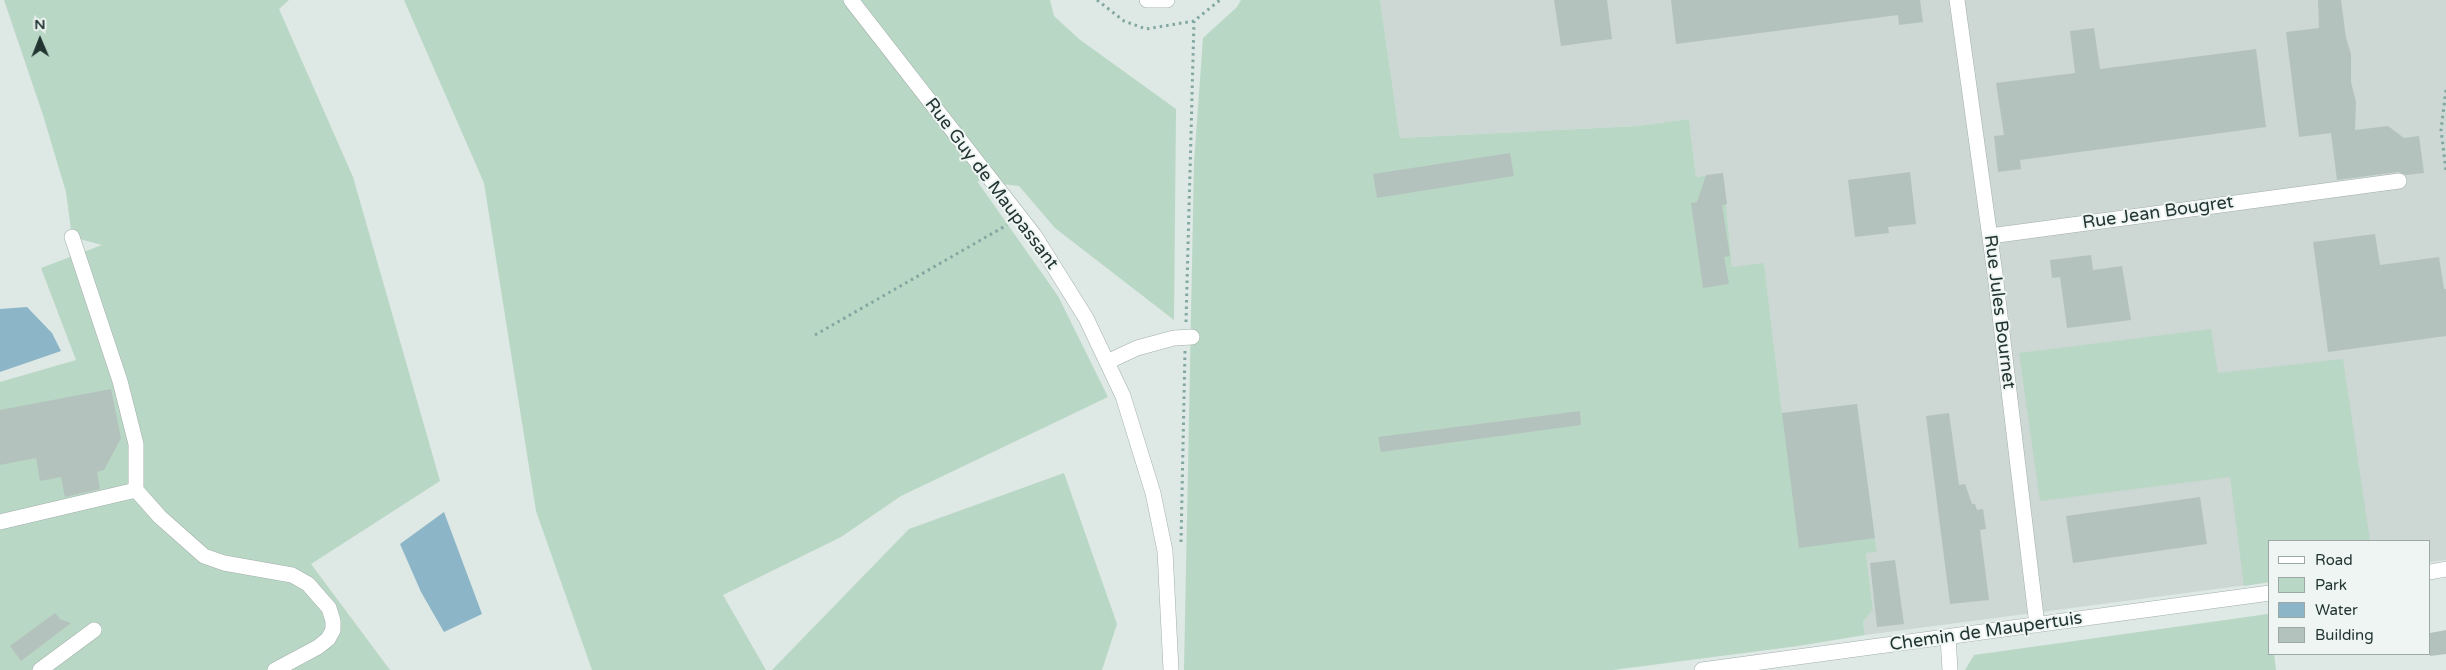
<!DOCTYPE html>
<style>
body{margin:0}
#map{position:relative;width:2446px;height:670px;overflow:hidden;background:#dee8e5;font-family:"Varela Round",sans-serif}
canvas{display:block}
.legend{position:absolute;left:2268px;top:540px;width:162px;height:115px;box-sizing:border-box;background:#eef5f2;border:1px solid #9ca8a5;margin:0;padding:6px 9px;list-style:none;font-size:15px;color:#223532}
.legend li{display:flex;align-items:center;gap:10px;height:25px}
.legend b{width:25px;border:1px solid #9ca8a5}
.north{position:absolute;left:15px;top:15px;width:50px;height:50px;-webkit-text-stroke:4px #eef5f2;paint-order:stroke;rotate:359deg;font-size:14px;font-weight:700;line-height:20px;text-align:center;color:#223532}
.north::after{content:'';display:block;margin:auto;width:18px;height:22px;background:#223532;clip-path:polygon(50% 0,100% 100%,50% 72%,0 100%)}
</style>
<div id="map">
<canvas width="2446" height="670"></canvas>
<ul class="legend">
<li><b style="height:6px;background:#fff"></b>Road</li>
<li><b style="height:14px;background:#b9d7c5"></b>Park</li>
<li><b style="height:14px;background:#8cb6c7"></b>Water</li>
<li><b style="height:14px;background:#b4c2be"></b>Building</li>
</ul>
<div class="north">N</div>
</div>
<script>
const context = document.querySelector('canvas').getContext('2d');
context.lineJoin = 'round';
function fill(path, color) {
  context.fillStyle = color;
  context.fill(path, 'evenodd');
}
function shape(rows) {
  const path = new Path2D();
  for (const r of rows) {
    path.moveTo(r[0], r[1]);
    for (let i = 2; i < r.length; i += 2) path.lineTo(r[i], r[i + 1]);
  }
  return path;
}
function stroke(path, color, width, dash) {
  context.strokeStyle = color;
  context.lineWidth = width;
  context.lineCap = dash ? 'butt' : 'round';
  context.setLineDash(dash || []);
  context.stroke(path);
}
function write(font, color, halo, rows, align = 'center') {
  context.font = font + ' "Varela Round",sans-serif';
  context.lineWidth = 4;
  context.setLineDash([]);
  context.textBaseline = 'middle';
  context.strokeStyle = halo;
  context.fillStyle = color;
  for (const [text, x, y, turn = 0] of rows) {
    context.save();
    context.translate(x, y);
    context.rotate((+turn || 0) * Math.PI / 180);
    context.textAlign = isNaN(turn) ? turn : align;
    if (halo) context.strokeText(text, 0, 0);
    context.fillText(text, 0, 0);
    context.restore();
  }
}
fill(shape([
 [1380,0,2446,0,2446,560,2430,562,2430,541,2270,541,2270,582,1865,635,1863,622,1873,610,1866,553,1877,551,1857,405,1782,413,1764,264,1732,267,1723,173,1696,177,1689,119,1637,126,1400,138]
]), '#cdd7d4');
fill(shape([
 [4,0,289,0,279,9,353,177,440,481,311,564,390,670,0,670,0,382,76,360,41,268,102,245,72,237,66,192,43,115],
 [404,0,1050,0,1054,16,1079,39,1176,109,1174,320,1055,228,1019,186,977,181,1058,296,1108,397,901,496,841,537,723,595,766,670,592,670,536,511,484,183],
 [1241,0,1380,0,1400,138,1637,126,1689,119,1696,177,1723,173,1732,267,1764,263,1782,413,1857,404,1877,552,1866,553,1873,610,1863,622,1865,635,1798,646,1613,670,1184,670,1194,163,1203,38,1237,7],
 [2211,329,2218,373,2343,359,2370,541,2270,541,2270,582,2244,586,2230,477,2040,501,2019,353],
 [1064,473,1117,624,1102,670,772,670,909,529],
 [2268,614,2270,654,2274,654,2276,670,1965,670,1974,655]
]), '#b9d7c5');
fill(shape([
 [27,307,52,333,61,351,0,372,0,309],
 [444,512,482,614,444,632,421,592,400,544]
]), '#8cb6c7');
fill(shape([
 [1554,0,1607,0,1612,39,1561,46],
 [1671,0,1920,0,1923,22,1899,25,1898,15,1676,44],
 [2318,0,2341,0,2346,38,2351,54,2351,82,2356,102,2355,130,2388,126,2404,138,2419,136,2424,173,2406,175,2398,172,2337,180,2331,133,2299,137,2286,32,2319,28],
 [2094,28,2100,69,2256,49,2266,127,2020,160,2021,169,1998,172,1994,136,2004,135,1996,83,2075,73,2070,31],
 [1510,153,1514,176,1377,198,1373,174],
 [1910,172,1916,224,1888,227,1889,233,1855,237,1848,180],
 [1723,173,1727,204,1722,205,1730,256,1724,257,1729,284,1703,288,1691,203,1697,202,1706,175],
 [2375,234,2380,265,2439,257,2444,289,2446,289,2446,336,2328,352,2313,242],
 [2091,255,2093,270,2122,266,2131,320,2067,328,2060,277,2052,278,2050,260],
 [111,389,121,438,104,470,97,472,100,489,65,497,61,477,40,481,36,458,0,465,0,410],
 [1857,404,1875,538,1799,548,1782,413],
 [1580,411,1581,425,1381,452,1378,437],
 [1949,413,1959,485,1965,484,1972,504,1975,504,1977,510,1983,509,1986,529,1980,530,1989,600,1950,604,1926,416],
 [2200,497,2207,544,2073,563,2066,516],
 [1895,560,1904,624,1877,627,1870,563],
 [55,613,60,619,71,623,21,661,10,646],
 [2446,630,2446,654,2430,656,2430,633]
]), '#b4c2be');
const minor = shape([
 [851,0,1034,235,1086,318,1123,396,1153,493,1165,551,1171,670],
 [1147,0,1167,0],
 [1957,0,1995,274,2037,625],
 [1990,236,2399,181],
 [72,237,120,381,136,444,136,490],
 [1107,362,1137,348,1174,338,1192,337],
 [0,522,136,490,160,517,204,556,224,563,292,575,308,584,329,608,333,621,333,630,328,639,318,647,275,670],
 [2430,572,2446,569],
 [1948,637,1950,670],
 [40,670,94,630],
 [1702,670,2270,593]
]);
stroke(minor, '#a2afac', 16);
stroke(shape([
 [1097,0,1124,21,1146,29,1194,21,1220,0],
 [2446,90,2441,130,2446,171],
 [1186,322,1194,21],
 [815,335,1007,225],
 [1181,542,1185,351]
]), '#82a7a1', 3, [2.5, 4]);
stroke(minor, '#fff', 15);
write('18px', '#223532', '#eef5f2', [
 ["Rue Guy de Maupassant",991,184,53],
 ["Rue Jean Bougret",2158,213,-8],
 ["Rue Jules Bournet",1999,312,83],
 ["Chemin de Maupertuis",1986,632,-8]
]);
</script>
